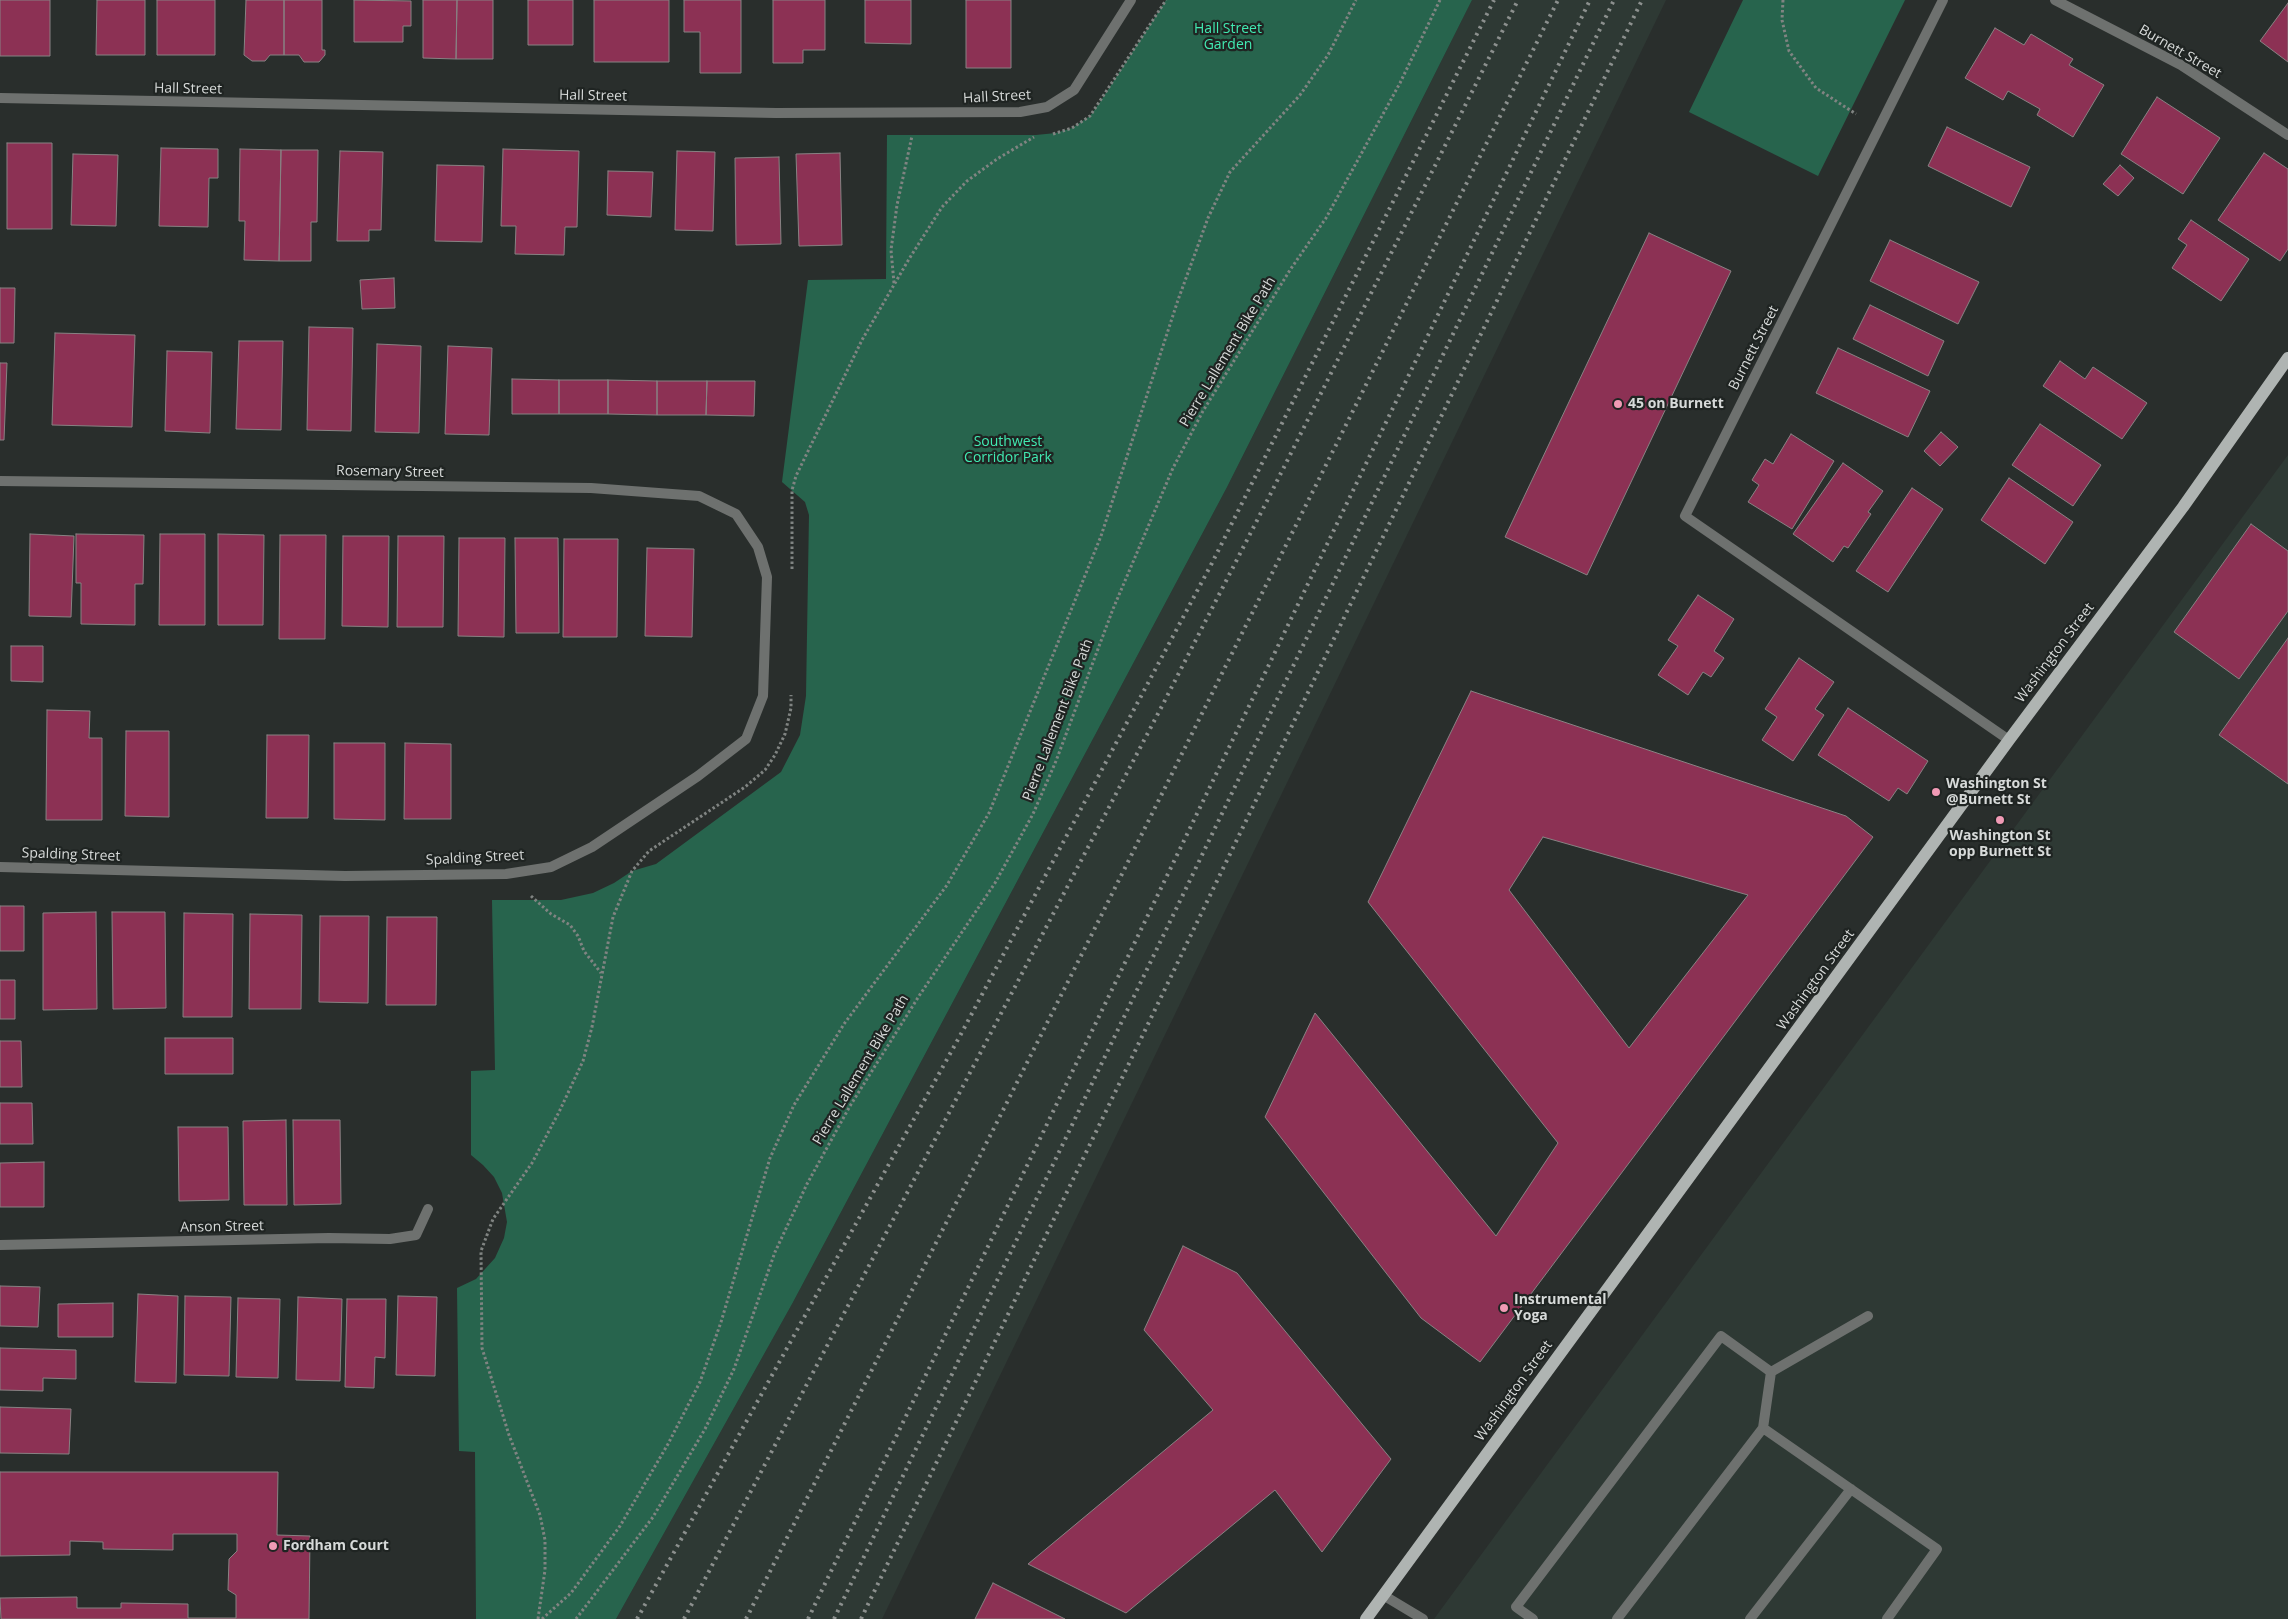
<!DOCTYPE html>
<style>
body{margin:0}
canvas{display:block;background:#292e2c}
</style>
<canvas width="2288" height="1619"></canvas>
<script>
const context = document.querySelector('canvas').getContext('2d');
context.lineJoin = 'round';
function fill(path, color) {
  context.fillStyle = color;
  context.fill(path, 'evenodd');
}
function shape(rows) {
  const path = new Path2D();
  for (const r of rows) {
    path.moveTo(r[0], r[1]);
    for (let i = 2; i < r.length; i += 2) path.lineTo(r[i], r[i + 1]);
  }
  return path;
}
function stroke(path, color, width, dash) {
  context.strokeStyle = color;
  context.lineWidth = width;
  context.lineCap = dash ? 'butt' : 'round';
  context.setLineDash(dash || []);
  context.stroke(path);
}
function write(font, color, halo, rows, align = 'center') {
  context.font = font + ' "Open Sans",sans-serif';
  context.lineWidth = 4.5;
  context.setLineDash([]);
  context.textBaseline = 'middle';
  context.strokeStyle = halo;
  context.fillStyle = color;
  for (const [text, x, y, turn = 0] of rows) {
    context.save();
    context.translate(x, y);
    context.rotate((+turn || 0) * Math.PI / 180);
    context.textAlign = isNaN(turn) ? turn : align;
    if (halo) context.strokeText(text, 0, 0);
    context.fillText(text, 0, 0);
    context.restore();
  }
}
fill(shape([
 [1472,0,1666,0,882,1619,616,1619,792,1304,1226,489],
 [2288,455,2288,1619,1434,1619]
]), '#2e3934');
fill(shape([
 [1166,0,1472,0,1226,489,792,1304,616,1619,476,1619,475,1452,459,1451,457,1288,476,1279,495,1258,504,1238,507,1222,502,1193,494,1177,483,1165,471,1155,471,1071,495,1070,492,900,561,900,593,893,614,883,632,871,656,864,781,772,800,735,806,696,809,515,805,502,782,482,808,280,886,279,887,135,1036,135,1056,133,1072,128,1090,116,1100,102],
 [1743,0,1905,0,1818,176,1689,112]
]), '#27644d');
const building = shape([
 [0,0,50,0,50,56,0,56,0,0],
 [97,0,145,0,145,55,96,55,97,0],
 [157,0,215,0,215,55,157,55,157,0],
 [246,0,284,0,284,55,270,55,265,61,252,61,244,55,246,0],
 [284,0,322,0,322,50,325,50,325,55,319,62,304,62,299,55,284,55,284,0],
 [354,0,411,1,411,26,403,26,403,42,354,42,354,0],
 [423,0,457,0,456,59,423,58,423,0],
 [457,0,493,0,493,59,456,59,457,0],
 [528,0,573,0,573,45,528,45,528,0],
 [594,0,669,0,669,62,594,62,594,0],
 [684,0,741,0,741,73,700,73,700,32,684,32,684,0],
 [773,0,825,0,825,50,803,50,803,63,773,63,773,0],
 [865,0,911,0,911,44,865,43,865,0],
 [966,0,1011,0,1011,68,966,68,966,0],
 [2288,3,2288,62,2260,41,2288,3],
 [1995,28,2024,45,2031,34,2073,59,2069,65,2104,85,2073,137,2037,115,2040,109,2008,91,2003,100,1965,78,1995,28],
 [2157,97,2220,138,2183,194,2121,154,2157,97],
 [1947,127,2030,167,2011,207,1928,166,1947,127],
 [7,143,52,143,52,229,7,229,7,143],
 [161,148,218,149,218,178,209,178,208,227,159,226,161,148],
 [240,149,281,150,279,261,244,260,245,221,239,221,240,149],
 [503,149,579,151,577,227,565,227,564,255,515,254,516,226,501,226,503,149],
 [281,150,318,150,317,222,311,222,311,261,279,261,281,150],
 [340,151,383,152,381,230,369,230,369,241,337,241,340,151],
 [677,151,715,152,713,231,675,230,677,151],
 [840,153,842,245,799,246,796,154,840,153],
 [2264,153,2288,169,2288,249,2280,261,2218,220,2264,153],
 [73,154,118,155,116,226,71,225,73,154],
 [779,157,781,244,736,245,735,158,779,157],
 [437,165,484,166,482,242,435,241,437,165],
 [2120,165,2134,178,2118,196,2103,184,2120,165],
 [608,171,653,172,651,217,607,215,608,171],
 [2191,220,2249,259,2221,301,2172,268,2187,245,2178,239,2191,220],
 [1649,233,1731,271,1587,575,1505,537,1649,233],
 [1890,240,1979,282,1958,324,1870,281,1890,240],
 [394,278,395,308,362,309,360,280,394,278],
 [0,288,15,288,14,343,0,343,0,288],
 [1870,305,1944,341,1928,376,1853,339,1870,305],
 [309,327,353,328,351,431,307,430,309,327],
 [55,333,135,335,132,427,52,425,55,333],
 [239,341,283,341,281,430,236,429,239,341],
 [377,344,421,346,419,433,375,432,377,344],
 [448,346,492,348,489,435,445,434,448,346],
 [1838,348,1930,391,1908,437,1816,393,1838,348],
 [167,351,212,352,210,433,165,431,167,351],
 [2060,361,2085,379,2093,367,2147,403,2122,439,2043,386,2060,361],
 [0,363,7,363,4,440,0,440,0,363],
 [512,379,559,380,559,414,512,414,512,379],
 [559,380,608,380,608,414,559,414,559,380],
 [608,380,657,381,657,415,608,414,608,380],
 [657,381,707,381,706,415,657,415,657,381],
 [707,381,755,381,754,416,706,415,707,381],
 [2040,424,2101,465,2073,506,2012,465,2040,424],
 [1941,432,1958,447,1940,466,1924,451,1941,432],
 [1791,434,1834,461,1792,529,1748,502,1759,485,1752,480,1765,459,1773,464,1791,434],
 [1843,463,1883,491,1868,512,1871,514,1848,548,1844,546,1833,562,1793,534,1843,463],
 [2009,478,2073,522,2045,564,1981,520,2009,478],
 [1912,488,1943,509,1888,592,1856,571,1912,488],
 [2251,524,2288,551,2288,611,2239,679,2174,632,2251,524],
 [30,534,74,536,71,617,29,616,30,534],
 [76,534,144,535,143,584,135,584,135,625,81,624,81,583,76,583,76,534],
 [160,534,205,534,205,625,159,625,160,534],
 [218,534,264,535,263,625,218,625,218,534],
 [280,535,326,535,325,639,279,639,280,535],
 [343,536,389,536,388,627,342,626,343,536],
 [398,536,444,536,443,627,397,627,398,536],
 [459,538,505,538,504,637,458,636,459,538],
 [515,538,558,538,559,633,516,633,515,538],
 [564,539,618,539,617,637,563,637,564,539],
 [647,548,694,549,692,637,645,636,647,548],
 [1698,595,1734,619,1714,651,1724,658,1711,677,1703,672,1688,695,1658,675,1678,646,1668,640,1698,595],
 [2288,638,2288,784,2219,735,2288,638],
 [11,646,43,646,43,682,11,681,11,646],
 [1799,658,1834,682,1815,709,1824,715,1793,761,1762,740,1777,717,1765,709,1799,658],
 [1471,691,1846,816,1873,837,1480,1362,1421,1318,1265,1117,1315,1013,1496,1236,1558,1143,1368,902,1471,691],
 [1543,837,1748,895,1629,1048,1509,890,1543,837],
 [1848,708,1928,761,1907,794,1898,788,1889,801,1818,755,1848,708],
 [47,710,90,711,89,738,102,738,102,820,46,820,47,710],
 [126,731,169,731,169,817,125,816,126,731],
 [267,735,309,735,308,818,266,818,267,735],
 [334,743,385,743,385,820,334,819,334,743],
 [405,743,451,744,451,819,404,819,405,743],
 [0,906,24,906,24,951,0,951,0,906],
 [96,912,97,1009,43,1010,43,913,96,912],
 [112,912,165,912,166,1008,113,1009,112,912],
 [184,913,233,914,232,1017,183,1017,184,913],
 [250,914,302,915,301,1009,249,1009,250,914],
 [320,916,369,916,368,1003,319,1002,320,916],
 [387,917,437,917,436,1005,386,1005,387,917],
 [0,980,15,980,15,1019,0,1019,0,980],
 [165,1038,233,1038,233,1074,165,1074,165,1038],
 [0,1041,21,1041,22,1087,0,1087,0,1041],
 [0,1103,32,1103,33,1144,0,1144,0,1103],
 [286,1120,287,1205,244,1205,243,1121,286,1120],
 [293,1120,340,1120,341,1204,294,1205,293,1120],
 [178,1127,228,1127,229,1200,179,1201,178,1127],
 [44,1162,44,1207,0,1207,0,1163,44,1162],
 [1183,1246,1237,1273,1391,1459,1322,1552,1275,1490,1126,1613,1028,1564,1213,1410,1144,1330,1183,1246],
 [0,1286,40,1287,38,1327,0,1326,0,1286],
 [138,1294,178,1296,176,1383,135,1382,138,1294],
 [185,1296,231,1297,229,1376,184,1375,185,1296],
 [398,1296,437,1297,435,1376,396,1375,398,1296],
 [298,1297,342,1299,340,1381,296,1380,298,1297],
 [238,1298,280,1299,278,1378,236,1377,238,1298],
 [347,1299,386,1299,385,1358,375,1357,374,1388,345,1387,347,1299],
 [113,1303,113,1337,58,1337,58,1304,113,1303],
 [0,1348,76,1350,76,1379,43,1378,43,1391,0,1390,0,1348],
 [0,1407,71,1409,69,1454,0,1453,0,1407],
 [0,1472,278,1472,277,1535,310,1536,309,1619,1,1619,0,1598,77,1597,77,1608,121,1608,121,1603,188,1604,188,1618,236,1618,236,1595,228,1590,229,1559,237,1551,237,1534,173,1534,173,1550,103,1549,103,1542,70,1541,70,1555,0,1556,0,1472],
 [993,1583,1065,1619,975,1619,993,1583]
]);
fill(building, '#8c3154');
stroke(building, '#888283', 1);
stroke(shape([
 [1783,0,1782,20,1789,51,1816,88,1856,114],
 [1053,134,1072,128,1090,116,1166,0],
 [894,283,891,250,897,205,912,136],
 [792,569,792,490,796,476,862,340,909,259,942,207,967,181,997,159,1034,137],
 [531,896,551,914,570,925,578,936,584,951,601,973],
 [538,1619,545,1570,545,1540,540,1515,509,1435,482,1348,481,1251,493,1219,532,1163,559,1112,583,1061,592,1027,613,917,632,871,649,851,745,787,765,770,775,755,785,734,791,708,791,695],
 [542,1619,571,1593,620,1526,668,1444,700,1382,721,1322,770,1158,794,1105,844,1024,947,885,989,813,1101,536,1178,300,1208,218,1230,172,1300,95,1328,55,1356,0],
 [576,1619,653,1517,705,1429,734,1369,775,1252,807,1184,850,1106,919,996,995,883,1033,814,1056,761,1113,609,1173,468,1203,411,1290,270,1326,218,1400,83,1440,0]
]), '#808482', 3, [2.5, 2.5]);
stroke(shape([
 [1771,1372,1868,1316],
 [1383,1595,1423,1619],
 [1533,1619,1516,1607,1721,1336,1771,1372,1763,1428],
 [1617,1619,1763,1428,1937,1549,1887,1619],
 [1750,1619,1851,1489]
]), '#6e716f', 10);
stroke(shape([
 [1943,0,1685,516,2009,740],
 [2055,0,2181,65,2288,135],
 [0,98,776,113,1020,112,1047,107,1074,90,1131,0],
 [0,481,591,488,699,496,736,514,758,547,767,577,763,696,746,739,698,776,592,847,551,867,506,874,345,876,0,867],
 [0,1245,329,1238,390,1239,416,1235,428,1209]
]), '#6e716f', 10);
stroke(shape([
 [1366,1619,2009,740,2183,507,2288,358]
]), '#afb4b2', 12);
stroke(shape([
 [637,1619,961,1034,1212,563,1494,0],
 [684,1619,1162,706,1268,499,1518,0],
 [746,1619,1091,936,1558,0],
 [808,1619,1590,0],
 [834,1619,1614,0],
 [861,1619,1642,0]
]), '#8c908e', 4, [2.5, 5]);
for (const [x, y, r, color] of [
 [1618,404,5,"#f09ab5"],
 [1936,792,5,"#f09ab5"],
 [2000,820,5,"#f09ab5"],
 [1504,1308,5,"#f09ab5"],
 [273,1546,5,"#f09ab5"]
]) {
  const dot = new Path2D();
  dot.arc(x, y, r, 0, 2 * Math.PI);
  context.fillStyle = color;
  context.fill(dot);
  stroke(dot, '#1f2422', 2);
}
write('14px', '#41ebb2', '#1f2422', [
 ["Hall Street",1228,29],
 ["Garden",1228,45],
 ["Southwest",1008,442],
 ["Corridor Park",1008,458]
]);
write('14px', '#d7dad9', '#1f2422', [
 ["Burnett Street",2180,52,30],
 ["Hall Street",188,89,1],
 ["Hall Street",593,96,1],
 ["Hall Street",997,97,-3],
 ["Burnett Street",1754,348,-63],
 ["Pierre Lallement Bike Path",1228,352,-59],
 ["Rosemary Street",390,472,1],
 ["Washington Street",2055,653,-53],
 ["Pierre Lallement Bike Path",1058,720,-69],
 ["Spalding Street",71,855,2],
 ["Spalding Street",475,858,-3],
 ["Washington Street",1816,980,-54],
 ["Pierre Lallement Bike Path",861,1070,-59],
 ["Anson Street",222,1227,-1],
 ["Washington Street",1514,1391,-54]
]);
write('bold 14px', '#d7dad9', '#1f2422', [
 ["45 on Burnett",1628,404],
 ["Washington St",1946,784],
 ["@Burnett St",1946,800],
 ["Washington St",2000,836,"center"],
 ["opp Burnett St",2000,852,"center"],
 ["Instrumental",1514,1300],
 ["Yoga",1514,1316],
 ["Fordham Court",283,1546]
], 'left');
</script>
